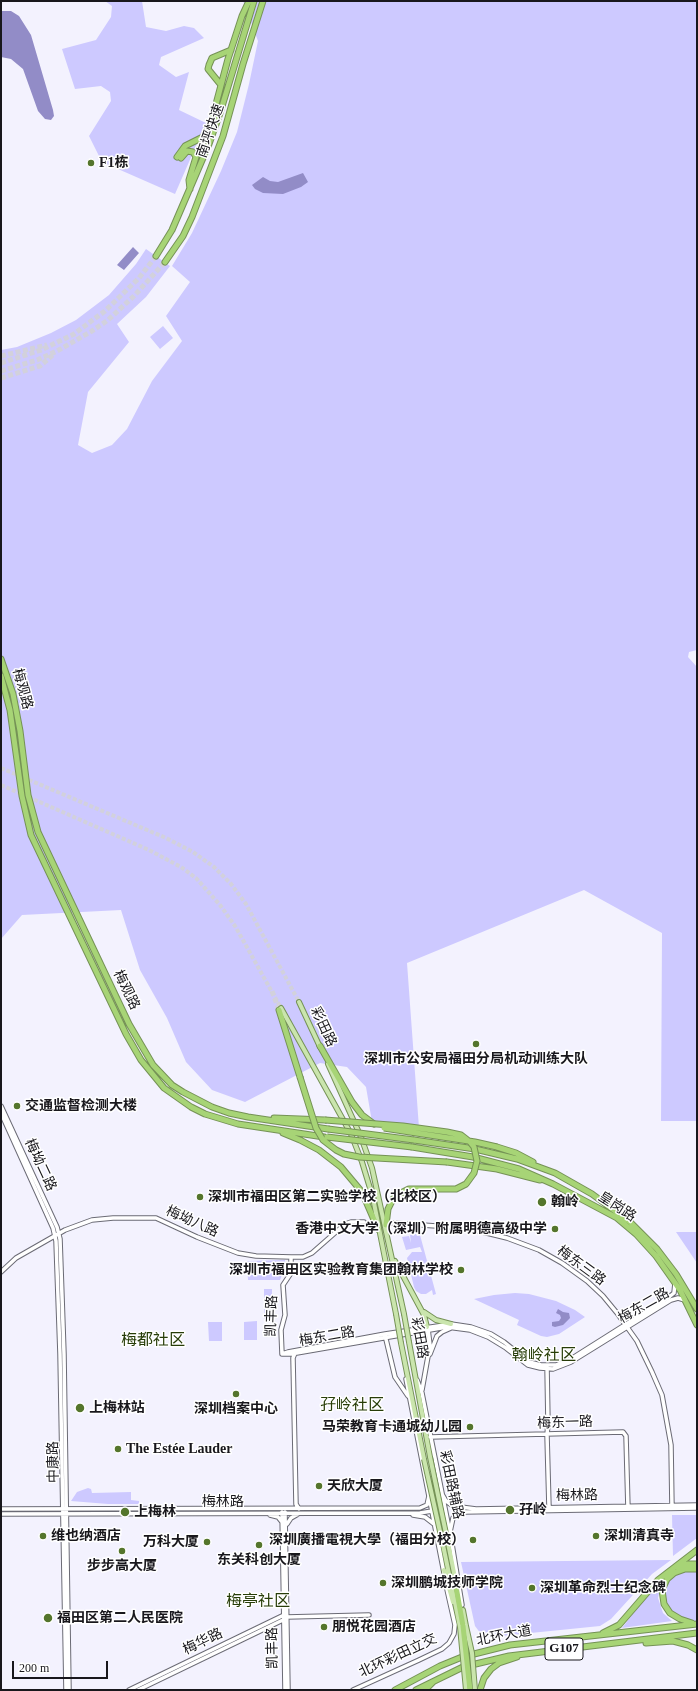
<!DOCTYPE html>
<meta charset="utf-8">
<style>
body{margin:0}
#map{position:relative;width:698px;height:1691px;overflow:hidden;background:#f3f2fe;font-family:"Times New Roman",serif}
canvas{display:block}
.frame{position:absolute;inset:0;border:2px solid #18171c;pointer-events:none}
.scale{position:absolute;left:12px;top:1661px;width:96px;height:18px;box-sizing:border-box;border:2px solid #18171c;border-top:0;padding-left:5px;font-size:12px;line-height:14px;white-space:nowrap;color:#18171c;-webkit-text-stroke:3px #fff;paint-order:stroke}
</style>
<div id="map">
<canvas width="698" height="1691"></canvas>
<div class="frame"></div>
<div class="scale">200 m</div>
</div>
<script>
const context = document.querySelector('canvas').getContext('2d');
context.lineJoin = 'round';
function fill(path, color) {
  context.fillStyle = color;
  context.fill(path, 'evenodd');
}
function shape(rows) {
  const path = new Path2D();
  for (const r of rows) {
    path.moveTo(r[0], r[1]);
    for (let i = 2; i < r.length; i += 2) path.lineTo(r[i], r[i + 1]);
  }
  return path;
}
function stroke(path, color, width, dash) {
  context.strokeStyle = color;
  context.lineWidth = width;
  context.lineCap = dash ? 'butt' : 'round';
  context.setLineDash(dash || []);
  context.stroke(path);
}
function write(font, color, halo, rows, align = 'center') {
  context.font = font + ' "Times New Roman","Noto Sans SC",serif';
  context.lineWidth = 3;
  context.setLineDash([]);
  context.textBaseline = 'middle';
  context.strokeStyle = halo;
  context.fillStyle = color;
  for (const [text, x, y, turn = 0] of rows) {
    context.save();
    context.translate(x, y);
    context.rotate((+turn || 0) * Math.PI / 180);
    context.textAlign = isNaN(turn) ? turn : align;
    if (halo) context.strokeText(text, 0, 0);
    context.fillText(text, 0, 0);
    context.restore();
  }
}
fill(shape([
 [105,1,142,1,146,27,166,31,184,26,194,28,204,38,161,57,159,65,176,77,189,72,179,110,206,123,175,194,102,162,89,136,111,101,110,92,101,86,75,89,62,49,96,40,111,17,112,6],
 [243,1,697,1,697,650,689,652,688,657,697,667,697,1121,661,1121,662,933,584,890,407,963,419,1128,372,1122,366,1087,347,1067,320,1063,245,1102,212,1090,186,1062,167,1018,140,970,121,910,22,915,1,939,1,350,17,347,51,333,76,320,109,295,136,264,146,249,170,266,146,297,117,324,129,342,88,392,78,445,92,453,112,445,127,429,152,381,182,341,166,316,190,282,172,266,192,233,221,171,237,132,249,84,258,41],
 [163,326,173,338,160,349,150,337],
 [676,1232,697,1232,697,1263],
 [416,1234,417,1236,420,1235,436,1294,433,1295,432,1290,426,1294,421,1294,416,1291,414,1287,407,1258,412,1252,422,1252,420,1247,406,1250,402,1237,409,1236,411,1243,410,1235],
 [285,1260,285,1268,280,1280,248,1280,247,1261],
 [264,1289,272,1289,272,1319,264,1319],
 [515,1293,529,1294,556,1301,575,1310,585,1317,559,1334,547,1337,541,1336,517,1325,519,1320,474,1299,494,1295],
 [257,1321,257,1340,244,1340,244,1322],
 [208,1322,222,1322,222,1341,209,1341],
 [88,1488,91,1489,92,1493,131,1492,131,1500,139,1501,139,1504,108,1504,71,1501,77,1492],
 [672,1515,697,1515,697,1538,673,1556],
 [671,1560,652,1574,611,1619,600,1626,491,1637,481,1634,475,1626,461,1562],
 [689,1571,697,1572,697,1621,689,1621,674,1615,665,1601,664,1590,671,1578,676,1574],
 [662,1579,658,1598,663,1613,672,1621,622,1628,648,1594]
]), '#cdc9ff');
fill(shape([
 [1,11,11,11,19,16,31,35,53,110,54,116,51,120,45,119,38,111,23,69,11,59,1,57],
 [303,173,308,182,301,187,283,194,263,193,255,189,252,185,263,177,270,181,278,182],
 [133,247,139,253,124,270,117,265],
 [558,1309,563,1312,569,1313,570,1318,563,1325,555,1327,552,1326,552,1322,559,1321,561,1318,560,1315,556,1313]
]), '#928cc7');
stroke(shape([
 [364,1222,392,1223]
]), '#d2d1dc', 3.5, [3.5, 2]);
stroke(shape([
 [1,768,166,838,193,852,214,867,231,884,246,904,299,1002],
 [1,785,149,850,181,867,196,878,220,905,235,926,281,1008]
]), '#d2d1dc', 4, [4, 2]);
stroke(shape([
 [1,356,47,345],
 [1,363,41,350,74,334,105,311,139,278,156,256],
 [1,371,37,360,57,351,92,331,108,320,134,296,165,262],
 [1,378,40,366,54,354],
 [272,991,279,1010]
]), '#d2d1dc', 5, [5, 2.5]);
const secondary = shape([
 [1,1106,57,1227,60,1239,64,1354,69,1690],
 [1,1113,53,1228,56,1241,60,1354,66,1690],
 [392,1223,466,1228,507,1238,539,1250,562,1263,587,1281,603,1296,617,1313,637,1341,652,1372,662,1395,671,1445,672,1508],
 [1,1272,16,1258,65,1230,92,1220,113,1218,156,1218,197,1237,238,1253,256,1256,291,1257,303,1257,312,1253,345,1224,351,1222,364,1222],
 [385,1335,395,1377,408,1396],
 [295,1353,293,1358,296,1504,299,1509],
 [282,1354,288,1352,385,1334,451,1324,471,1327,491,1334,504,1342,529,1362,541,1365,556,1365,574,1357,669,1297,674,1293,675,1283],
 [282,1354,291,1354,447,1327,470,1330,488,1337,506,1348,528,1365,540,1368,553,1369,571,1362,671,1300,678,1298,685,1300],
 [282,1354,281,1330,285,1315,283,1285,291,1273,291,1257],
 [430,1354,437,1336,442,1332,451,1328],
 [547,1367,548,1423,547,1435,549,1508],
 [406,1379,444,1573],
 [417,1380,422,1393,451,1538,462,1605],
 [422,1390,430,1345,428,1329],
 [430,1437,623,1432,626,1436,628,1509],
 [442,1494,446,1501,453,1506,476,1509,697,1505],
 [1,1509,420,1508,427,1505,429,1496],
 [282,1512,285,1690],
 [285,1512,288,1690],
 [1,1514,420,1513,432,1511,444,1505],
 [270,1515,278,1517,282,1522],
 [413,1515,425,1517,434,1524],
 [287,1524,291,1518,298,1514],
 [450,1532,453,1518,457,1514,464,1512,697,1508],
 [285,1616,287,1617,369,1615],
 [129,1690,284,1615],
 [138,1690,285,1619],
 [353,1690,419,1660,442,1649,449,1643,454,1634,455,1625,446,1585]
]);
const primary = shape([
 [299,1002,320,1047],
 [281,1008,351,1134,362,1162,373,1198,396,1314],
 [328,1064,361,1137,372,1168,404,1314],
 [395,1261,424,1315,427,1327],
 [424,1312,436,1320,451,1324],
 [409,1342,430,1457],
 [401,1343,424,1459],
 [448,1543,456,1583],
 [443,1545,460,1627],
 [444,1570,453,1602],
 [463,1610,466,1626]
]);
const highway = shape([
 [221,85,208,69,209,65,212,58,231,50],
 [210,134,211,123,228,59,242,16,249,1],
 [177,157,185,146,203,137,210,125],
 [181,158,187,151,193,152,196,157,189,180,190,189],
 [156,256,172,230,209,144,220,113,254,1],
 [165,262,183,236,192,217,223,136,243,64,263,1],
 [1,659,13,694,20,731,28,795,38,832,129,1024,153,1065,172,1085,183,1092,212,1107,229,1113,248,1117,328,1129],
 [1,676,10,710,22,796,31,835,126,1034,141,1060,164,1088,191,1107,205,1114,238,1124,324,1137],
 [279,1010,300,1077],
 [320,1046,352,1102,362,1115,374,1124],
 [274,1118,325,1120],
 [283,1133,300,1140,319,1150,341,1167,362,1192,378,1229],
 [414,1140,475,1149,517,1159,555,1173,592,1194,630,1222,657,1249,676,1274,697,1309],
 [412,1147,473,1157,519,1169,553,1184,617,1218,636,1234,656,1256,680,1290,697,1325],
 [497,1147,516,1153,533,1162],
 [447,1162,497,1169,540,1180],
 [386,1225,388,1209,393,1199,397,1195],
 [676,1567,688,1564,697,1564],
 [455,1581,463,1626],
 [692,1623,680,1619,670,1613,664,1604,662,1590,667,1579,674,1573,685,1569,697,1569],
 [603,1633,619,1625,658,1580,697,1550],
 [646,1643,673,1641,688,1645,697,1650],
 [395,1690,440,1666,462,1657,510,1645,697,1624],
 [416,1690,463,1667,509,1656,697,1633],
 [425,1690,433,1682],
 [480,1690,484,1678,491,1669,499,1663,517,1657]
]);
stroke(secondary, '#6b6b75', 5.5);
stroke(primary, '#759256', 6);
stroke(highway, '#759256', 7);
stroke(secondary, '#fff', 3.5);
stroke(primary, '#cae5ad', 4);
stroke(highway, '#a7d476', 5);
const primaryBridge = shape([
 [396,1314,401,1343],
 [404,1314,409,1342],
 [430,1457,448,1543],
 [424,1459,443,1545],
 [466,1626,472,1653,475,1690],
 [460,1627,466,1690]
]);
const highwayBridge = shape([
 [300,1077,316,1128,323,1140,336,1150,344,1154,359,1157,447,1162],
 [325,1120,403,1126,447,1132,461,1135,470,1142,474,1147,477,1161,474,1173,466,1184,456,1189,409,1189,397,1195],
 [384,1128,475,1142,497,1147],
 [328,1129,414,1140],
 [327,1137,412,1147],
 [463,1626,470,1690]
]);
stroke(primaryBridge, '#759256', 6, []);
stroke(highwayBridge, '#759256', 7, []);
stroke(primaryBridge, '#cae5ad', 4);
stroke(highwayBridge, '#a7d476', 5);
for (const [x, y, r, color] of [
 [91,163,4,"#54752c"],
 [476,1044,4,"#54752c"],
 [17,1106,4,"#54752c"],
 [200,1197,4,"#54752c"],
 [542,1202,5,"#54752c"],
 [555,1229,4,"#54752c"],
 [461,1270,4,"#54752c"],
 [236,1394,4,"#54752c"],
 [80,1408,5,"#54752c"],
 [470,1427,4,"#54752c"],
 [118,1449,4,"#54752c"],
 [319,1486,4,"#54752c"],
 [510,1510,5,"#54752c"],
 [125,1512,5,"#54752c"],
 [43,1536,4,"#54752c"],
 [596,1536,4,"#54752c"],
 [473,1540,4,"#54752c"],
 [207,1542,4,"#54752c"],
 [259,1545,4,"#54752c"],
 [122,1551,4,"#54752c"],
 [383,1583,4,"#54752c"],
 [532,1588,4,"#54752c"],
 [48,1618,5,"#54752c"],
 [324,1627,4,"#54752c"]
]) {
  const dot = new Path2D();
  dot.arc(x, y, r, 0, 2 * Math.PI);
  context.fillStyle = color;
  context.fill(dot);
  stroke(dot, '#fff', 1.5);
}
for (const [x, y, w] of [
 [564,1649,38]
]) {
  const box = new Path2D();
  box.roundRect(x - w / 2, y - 11, w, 22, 3);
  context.fillStyle = '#fff';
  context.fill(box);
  stroke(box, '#18171c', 1);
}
write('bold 13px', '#18171c', null, [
 ["G107",564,1649]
]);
write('14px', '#18171c', '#fff', [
 ["南坪快速",211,131,-71],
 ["梅观路",22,689,75],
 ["梅观路",126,990,64],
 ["彩田路",323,1027,65],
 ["梅坳二路",40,1165,65],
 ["皇岗路",617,1207,33],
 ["梅坳八路",192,1222,24],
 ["梅东三路",581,1266,36],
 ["梅东二路",644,1306,-30],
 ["凯丰路",272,1316,-88],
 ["梅东二路",327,1337,-10],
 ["彩田路",419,1338,80],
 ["梅东一路",565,1423,-2],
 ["中康路",54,1462,-91],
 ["彩田路辅路",451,1485,78],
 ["梅林路",577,1496,-1],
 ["梅林路",223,1502],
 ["北环大道",504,1636,-11],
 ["梅华路",203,1642,-26],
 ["凯丰路",273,1648,-91],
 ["北环彩田立交",398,1656,-25]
]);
write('bold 14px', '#18171c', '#fff', [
 ["F1栋",99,163],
 ["深圳市公安局福田分局机动训练大队",476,1059,"center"],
 ["交通监督检测大楼",25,1106],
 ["深圳市福田区第二实验学校（北校区）",208,1197],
 ["翰岭",551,1202],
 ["香港中文大学（深圳）附属明德高级中学",547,1229,"right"],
 ["深圳市福田区实验教育集团翰林学校",453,1270,"right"],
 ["上梅林站",89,1408],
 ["深圳档案中心",236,1409,"center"],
 ["马荣教育卡通城幼儿园",462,1427,"right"],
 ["The Estée Lauder",126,1449],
 ["天欣大厦",327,1486],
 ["孖岭",519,1510],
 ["上梅林",134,1512],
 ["维也纳酒店",51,1536],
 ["深圳清真寺",604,1536],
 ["深圳廣播電視大學（福田分校）",465,1540,"right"],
 ["万科大厦",199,1542,"right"],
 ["东关科创大厦",259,1560,"center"],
 ["步步高大厦",122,1566,"center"],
 ["深圳鹏城技师学院",391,1583],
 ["深圳革命烈士纪念碑",540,1588],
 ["福田区第二人民医院",57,1618],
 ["朋悦花园酒店",332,1627]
], 'left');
write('16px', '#273d08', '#fff', [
 ["梅都社区",153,1341],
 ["翰岭社区",544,1356],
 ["孖岭社区",352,1406],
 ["梅亭社区",258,1602]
]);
</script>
